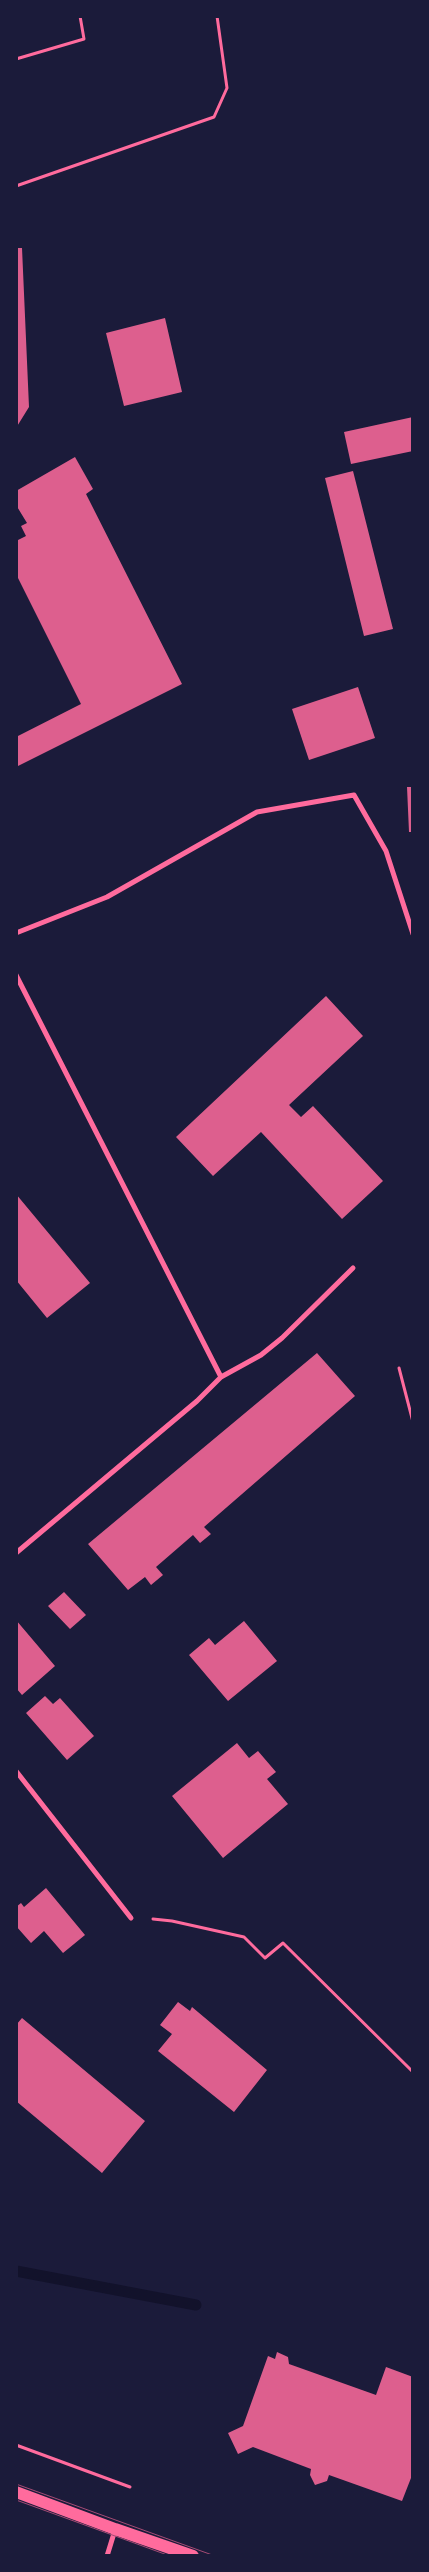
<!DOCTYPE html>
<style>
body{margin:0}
#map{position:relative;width:429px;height:2572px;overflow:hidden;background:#1b1b3a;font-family:Figtree,sans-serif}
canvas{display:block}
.frame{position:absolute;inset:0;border:18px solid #1b1b3a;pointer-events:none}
</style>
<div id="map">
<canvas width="429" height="2572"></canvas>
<div class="frame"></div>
</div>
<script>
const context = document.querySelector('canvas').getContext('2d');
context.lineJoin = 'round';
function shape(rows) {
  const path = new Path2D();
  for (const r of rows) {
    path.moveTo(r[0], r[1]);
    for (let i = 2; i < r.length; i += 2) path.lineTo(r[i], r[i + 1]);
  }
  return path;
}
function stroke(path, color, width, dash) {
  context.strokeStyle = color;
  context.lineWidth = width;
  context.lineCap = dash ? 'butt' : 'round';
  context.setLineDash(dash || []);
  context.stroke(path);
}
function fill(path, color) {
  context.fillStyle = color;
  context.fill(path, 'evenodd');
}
stroke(shape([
 [16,2271,196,2305]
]), '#12122b', 11);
fill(shape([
 [16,248,22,248,29,407,16,428],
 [165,318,182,392,124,406,106,333],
 [413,417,413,451,351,464,344,432],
 [75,457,93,489,86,494,182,684,16,767,16,737,81,704,16,574,16,541,26,536,21,526,27,523,16,505,16,491],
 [353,471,393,629,364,636,325,478],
 [358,687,375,738,309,760,292,709],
 [407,787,413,787,413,832,409,832],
 [326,996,363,1036,289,1105,301,1117,313,1106,383,1181,342,1219,261,1132,213,1176,176,1137],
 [16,1194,90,1283,47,1318,16,1280],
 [317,1353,355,1396,204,1527,211,1534,200,1543,193,1535,156,1567,163,1575,151,1585,145,1577,128,1590,88,1544],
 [64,1592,86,1615,70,1629,48,1606],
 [16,1620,55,1666,22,1695,16,1688],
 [244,1621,277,1661,228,1701,189,1655,209,1638,215,1645],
 [45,1696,53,1704,60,1698,94,1736,67,1760,26,1713],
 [237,1743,249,1758,258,1751,276,1772,267,1779,288,1804,223,1858,172,1796],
 [46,1888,85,1935,63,1953,44,1931,31,1943,16,1926,16,1907,21,1903,24,1907],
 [178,2002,190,2011,192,2007,267,2070,234,2112,158,2051,172,2034,160,2025],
 [22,2018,145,2121,102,2173,16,2101,16,2025],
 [277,2352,288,2357,289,2364,376,2395,386,2367,413,2377,413,2479,411,2478,402,2501,329,2475,327,2481,315,2485,310,2475,311,2469,253,2447,238,2454,228,2433,243,2426,268,2356,275,2359]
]), '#dd5f8e');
stroke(shape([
 [16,59,84,39,80,16],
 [16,186,214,117,227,88,217,16],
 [399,1368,413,1422],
 [153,1919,172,1921,244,1937,265,1958,283,1943,413,2072],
 [16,2445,130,2487]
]), '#ff6b9d', 3);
stroke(shape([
 [16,933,107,897,257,812,354,795,386,851,413,934],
 [16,975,221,1377],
 [16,1553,197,1401,221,1377,261,1355,282,1338,353,1268],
 [16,1771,131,1918],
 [107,2556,115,2530]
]), '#ff6b9d', 5);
stroke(shape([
 [16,2492,115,2529,193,2556]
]), '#ff6b9d', 12);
stroke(shape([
 [16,2484,215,2556],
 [16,2500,170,2556]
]), '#a44b75', 1);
</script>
